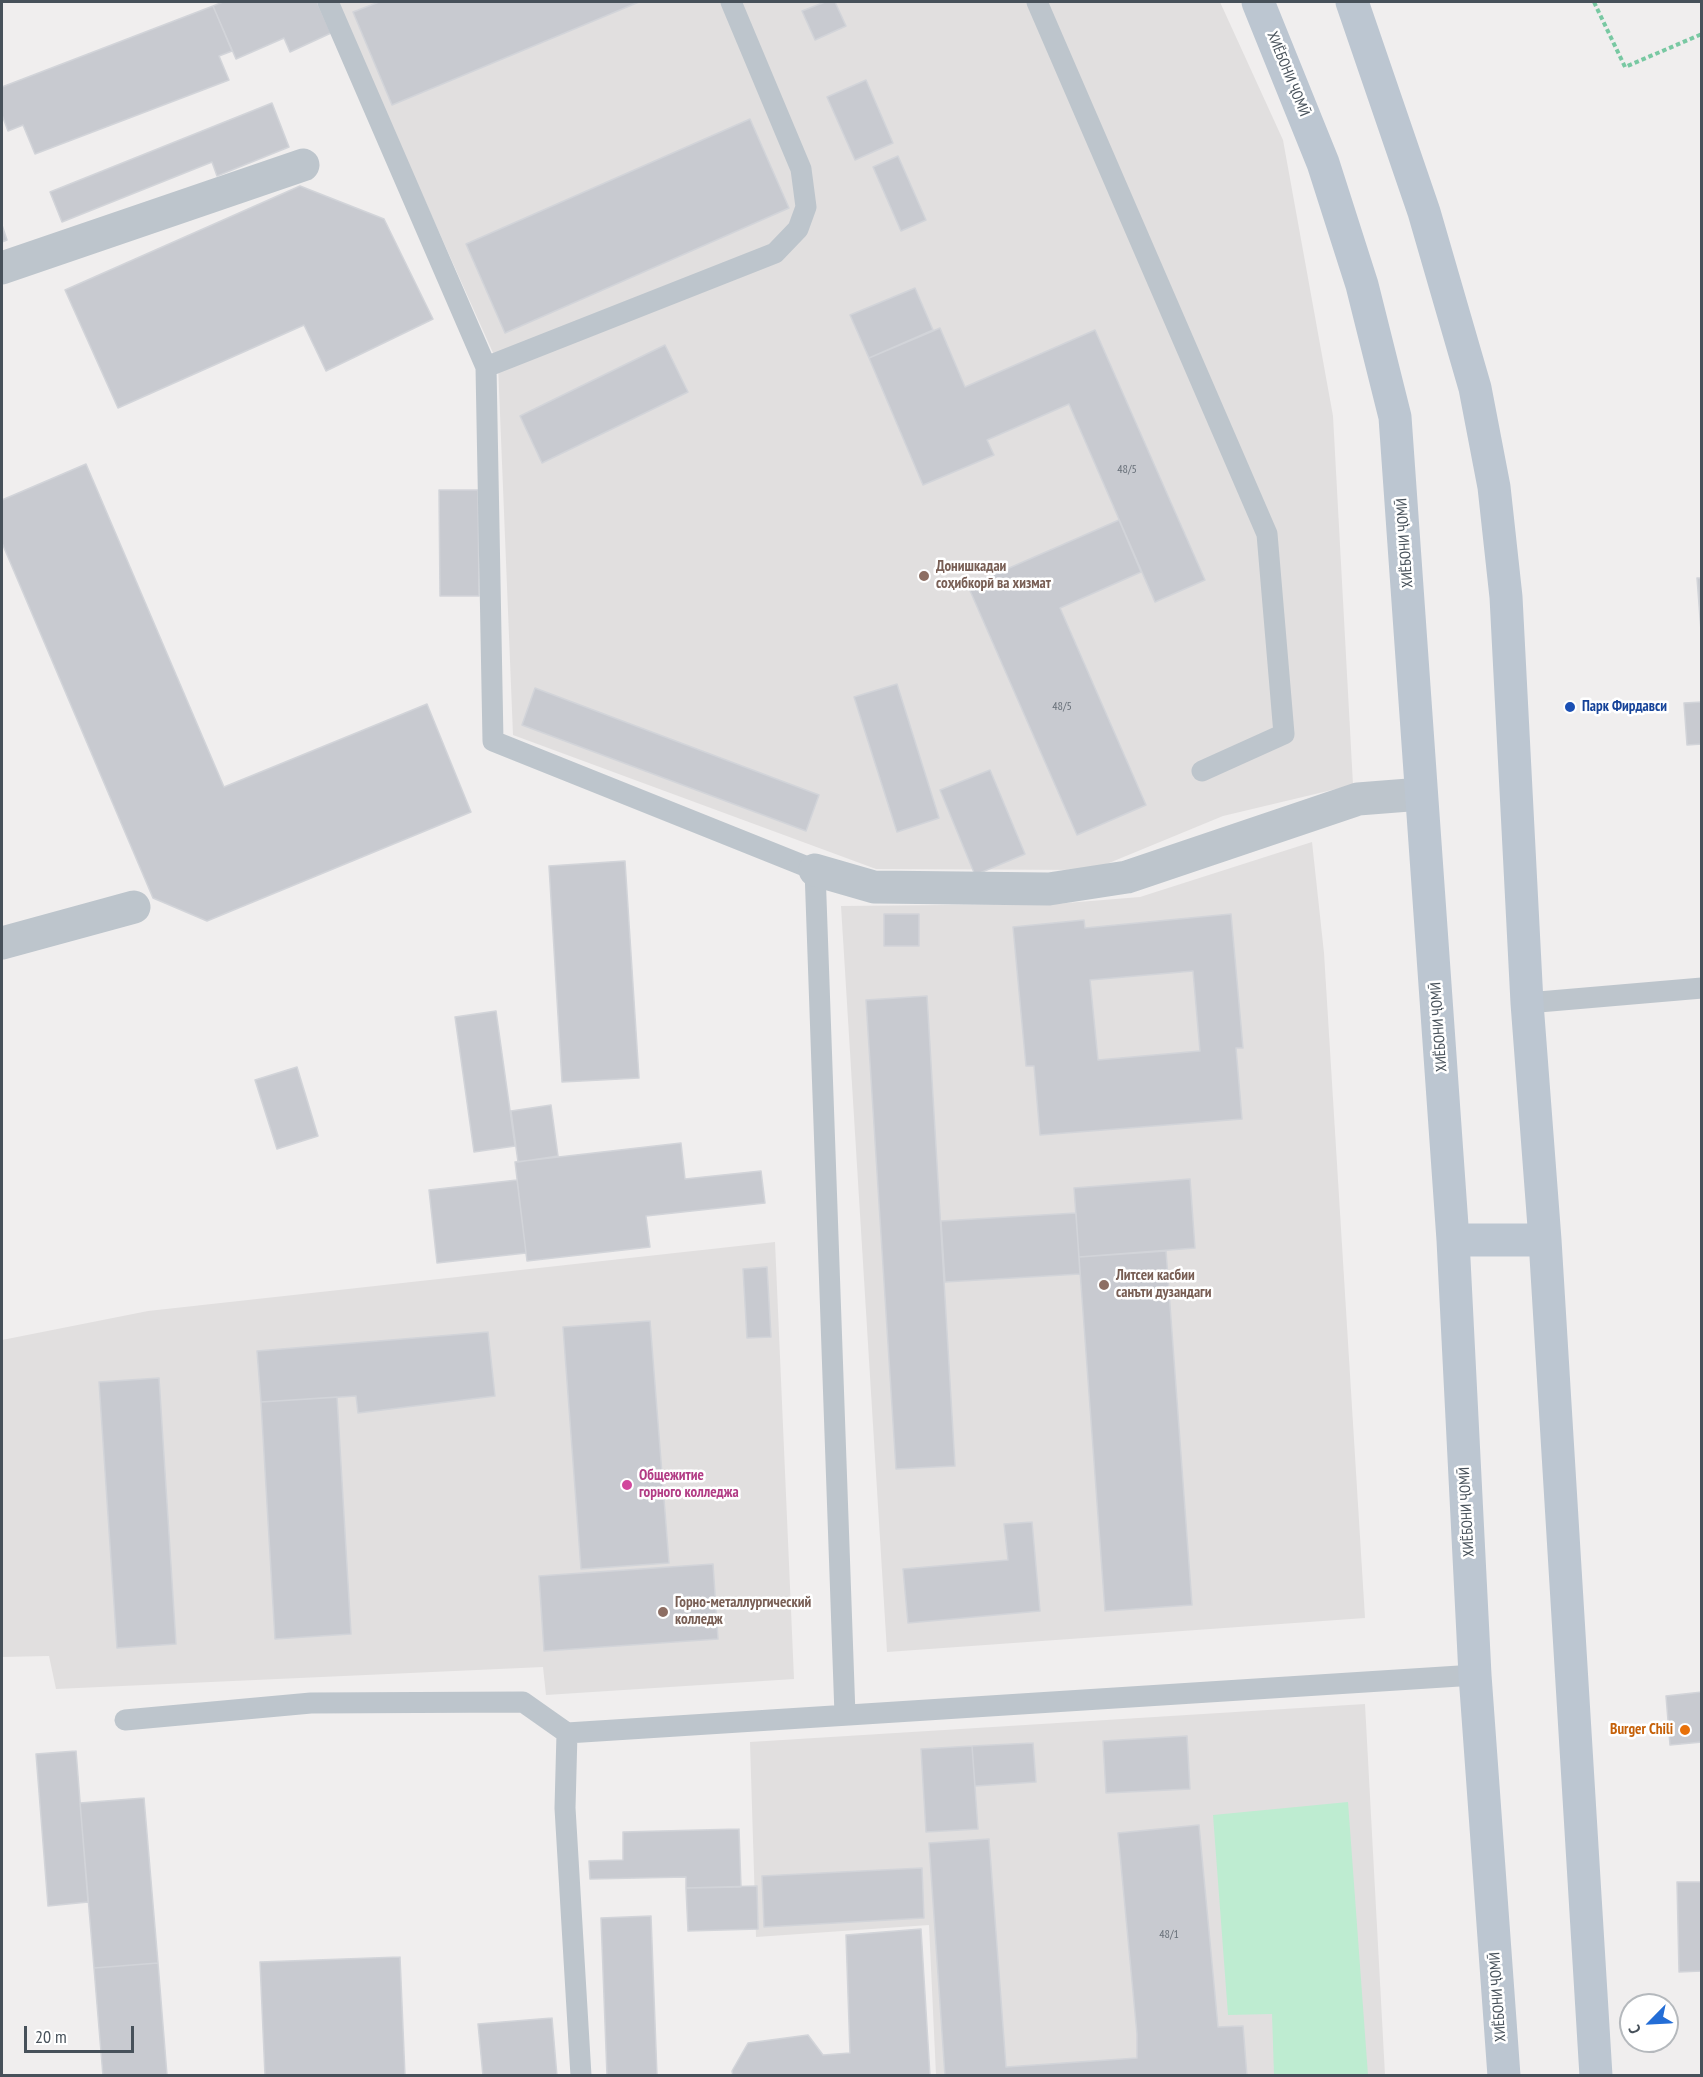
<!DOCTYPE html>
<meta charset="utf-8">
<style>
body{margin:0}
#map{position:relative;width:1703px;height:2077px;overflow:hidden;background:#f0eeee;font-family:"PT Sans Narrow",sans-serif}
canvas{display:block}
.frame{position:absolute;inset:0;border:3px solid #47515a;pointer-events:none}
.north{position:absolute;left:1619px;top:1993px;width:60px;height:60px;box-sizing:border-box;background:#fff;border:2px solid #b5b9bd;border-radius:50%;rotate:246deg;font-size:16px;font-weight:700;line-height:24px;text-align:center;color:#47515a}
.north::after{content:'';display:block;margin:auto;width:21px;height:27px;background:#236dd6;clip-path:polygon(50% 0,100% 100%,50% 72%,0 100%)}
.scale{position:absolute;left:24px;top:2026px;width:110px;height:27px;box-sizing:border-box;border:3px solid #47515a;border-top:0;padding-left:8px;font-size:18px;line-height:21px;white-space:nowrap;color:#47515a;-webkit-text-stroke:4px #fff;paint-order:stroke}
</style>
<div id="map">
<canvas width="1703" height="2077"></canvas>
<div class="frame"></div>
<div class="north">С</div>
<div class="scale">20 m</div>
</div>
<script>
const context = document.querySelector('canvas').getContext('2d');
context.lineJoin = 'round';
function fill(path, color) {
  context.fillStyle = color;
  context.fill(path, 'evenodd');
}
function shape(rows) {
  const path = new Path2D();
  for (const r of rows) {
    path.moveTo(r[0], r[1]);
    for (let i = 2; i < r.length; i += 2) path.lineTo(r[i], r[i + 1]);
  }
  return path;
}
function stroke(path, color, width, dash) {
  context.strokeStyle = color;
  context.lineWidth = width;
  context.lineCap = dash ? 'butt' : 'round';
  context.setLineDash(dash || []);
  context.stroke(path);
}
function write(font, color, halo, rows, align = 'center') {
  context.font = font + ' "PT Sans Narrow",sans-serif';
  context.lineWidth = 5;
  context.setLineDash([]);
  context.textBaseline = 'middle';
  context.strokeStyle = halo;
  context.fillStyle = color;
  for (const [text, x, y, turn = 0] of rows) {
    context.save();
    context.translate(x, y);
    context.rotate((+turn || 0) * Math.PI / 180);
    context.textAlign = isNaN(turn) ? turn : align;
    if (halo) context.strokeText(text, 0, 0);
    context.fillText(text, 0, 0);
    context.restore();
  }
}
fill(shape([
 [336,2,1220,2,1283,140,1333,416,1353,785,1223,816,1092,870,876,869,513,735,498,364],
 [1312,842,1324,953,1365,1618,887,1652,841,906,1054,904,1140,897],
 [775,1242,794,1679,546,1695,543,1667,56,1689,49,1656,2,1657,2,1340,148,1311],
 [1365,1704,1385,2075,936,2075,929,1925,756,1937,750,1742]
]), '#e1dfdf');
fill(shape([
 [1348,1802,1368,2075,1274,2075,1272,2014,1228,2015,1213,1815]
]), '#beecd1');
const building = shape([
 [223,2,317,2,331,33,290,52,284,38,236,59,213,6,223,2],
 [379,2,639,2,392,105,353,12,379,2],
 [825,2,835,2,846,26,815,40,802,11,825,2],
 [213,6,232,51,219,56,229,80,35,154,23,125,8,131,2,115,2,87,213,6],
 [866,80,893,143,855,160,827,97,866,80],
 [272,103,289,147,217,176,212,162,62,222,50,192,272,103],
 [750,119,789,208,505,333,466,244,750,119],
 [898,156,926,220,901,231,873,167,898,156],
 [300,186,384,219,433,319,326,371,304,325,118,408,65,290,300,186],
 [2,225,7,240,2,242,2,225],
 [915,288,933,330,869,358,850,315,915,288],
 [940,328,965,387,1095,330,1205,580,1155,602,1069,404,987,440,994,455,923,485,869,358,940,328],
 [665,345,688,392,542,463,520,416,665,345],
 [86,464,224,787,427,704,471,812,207,921,153,898,2,543,2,500,86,464],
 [439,490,478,490,479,596,440,596,439,490],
 [1119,520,1141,572,1060,608,1146,805,1077,835,968,586,1119,520],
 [1697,578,1702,578,1702,644,1697,578],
 [897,684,939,818,897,832,854,697,897,684],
 [535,688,819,795,806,831,522,725,535,688],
 [1702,702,1702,744,1687,745,1684,703,1702,702],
 [990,770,1025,854,975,875,940,790,990,770],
 [625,861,639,1078,562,1082,549,866,625,861],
 [884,914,919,914,919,946,884,946,884,914],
 [1231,914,1243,1048,1236,1048,1242,1119,1040,1135,1034,1066,1026,1066,1013,927,1084,920,1085,928,1231,914],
 [1193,971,1200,1051,1098,1060,1090,980,1193,971],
 [927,996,955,1466,896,1469,866,1000,927,996],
 [496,1011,515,1146,474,1152,455,1017,496,1011],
 [297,1067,318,1136,277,1149,255,1080,297,1067],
 [551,1105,558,1156,518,1162,511,1111,551,1105],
 [681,1143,685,1179,761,1171,765,1203,646,1216,650,1247,527,1261,515,1162,681,1143],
 [1190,1179,1195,1248,1079,1257,1074,1188,1190,1179],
 [517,1180,526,1253,437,1263,429,1190,517,1180],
 [1076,1213,1080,1274,945,1282,941,1221,1076,1213],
 [1166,1251,1192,1605,1105,1611,1079,1257,1166,1251],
 [767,1267,771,1337,747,1338,743,1269,767,1267],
 [650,1321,669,1563,581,1569,563,1327,650,1321],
 [488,1332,495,1396,358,1413,356,1396,261,1402,257,1351,488,1332],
 [159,1378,176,1644,117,1648,99,1382,159,1378],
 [337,1397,351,1634,275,1639,261,1402,337,1397],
 [1032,1522,1040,1611,908,1623,903,1569,1008,1560,1004,1524,1032,1522],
 [713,1564,718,1639,544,1651,539,1576,713,1564],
 [1702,1692,1702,1742,1670,1745,1666,1696,1702,1692],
 [1187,1736,1190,1789,1106,1793,1103,1741,1187,1736],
 [1033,1743,1036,1782,975,1786,972,1746,1033,1743],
 [972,1746,978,1829,926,1832,921,1749,972,1746],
 [76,1751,88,1902,48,1906,36,1754,76,1751],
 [144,1798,158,1963,94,1968,80,1803,144,1798],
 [1199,1825,1218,2027,1243,2026,1247,2076,945,2076,929,1843,989,1839,1006,2067,1137,2058,1137,2034,1118,1833,1199,1825],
 [739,1829,741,1887,686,1888,686,1877,590,1879,589,1861,623,1860,623,1832,739,1829],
 [922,1868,924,1918,764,1927,762,1876,922,1868],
 [1677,1882,1702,1882,1702,1971,1679,1972,1677,1882],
 [757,1886,758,1929,688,1931,686,1888,757,1886],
 [651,1916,657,2076,607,2076,601,1918,651,1916],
 [921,1929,930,2076,733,2076,732,2071,748,2043,808,2035,823,2055,850,2053,846,1935,921,1929],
 [400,1957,405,2076,265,2076,260,1962,400,1957],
 [158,1963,167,2075,103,2076,94,1968,158,1963],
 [552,2018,557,2076,483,2076,478,2024,552,2018]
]);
fill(building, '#c8cad0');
stroke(building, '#d2d4d9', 1.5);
stroke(shape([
 [1594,2,1625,67,1702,34]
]), '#78c8a2', 4, [4.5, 3]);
stroke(shape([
 [328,2,486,367,493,741,815,870,845,1715],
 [1037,2,1267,534,1284,734,1202,771],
 [486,367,775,253,798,229,806,207,801,169,731,2],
 [1527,1003,1702,988],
 [125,1720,311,1703,523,1702,567,1733,1475,1675],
 [567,1733,565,1808,581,2076]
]), '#bdc5cc', 21);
stroke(shape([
 [2,268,303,165],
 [815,870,874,887,1049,889,1127,877,1358,799,1409,795],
 [2,943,134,907]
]), '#bdc5cc', 33);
stroke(shape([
 [1258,2,1323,163,1362,285,1395,417,1453,1240,1475,1675,1504,2076],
 [1352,2,1424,212,1475,388,1494,487,1506,597,1527,1003,1545,1240,1596,2076],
 [1453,1240,1545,1240]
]), '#bcc6d1', 33);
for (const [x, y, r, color] of [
 [924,576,6,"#8d6e63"],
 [1570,707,6,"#1a4fb4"],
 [1104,1285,6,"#8d6e63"],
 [627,1485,6,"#d1479c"],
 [663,1612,6,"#8d6e63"],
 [1685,1730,6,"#e8710a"]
]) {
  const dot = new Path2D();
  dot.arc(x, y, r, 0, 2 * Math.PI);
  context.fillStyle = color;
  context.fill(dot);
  stroke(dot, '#fff', 2);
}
write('12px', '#676f78', null, [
 ["48/5",1127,470],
 ["48/5",1062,707],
 ["48/1",1169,1935]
]);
write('15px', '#47515a', '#fff', [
 ["ХИЁБОНИ ҶОМӢ",1288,74,68],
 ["ХИЁБОНИ ҶОМӢ",1405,543,-94],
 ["ХИЁБОНИ ҶОМӢ",1439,1027,-94],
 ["ХИЁБОНИ ҶОМӢ",1467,1512,-93],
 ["ХИЁБОНИ ҶОМӢ",1498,1997,-94]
]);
write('bold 15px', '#785e54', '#fff', [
 ["Донишкадаи",936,567],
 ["соҳибкорӣ ва хизмат",936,584],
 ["Литсеи касбии",1116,1276],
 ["санъти дузандаги",1116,1293],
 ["Горно-металлургический",675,1603],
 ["колледж",675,1620]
], 'left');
write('bold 15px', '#164399', '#fff', [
 ["Парк Фирдавси",1582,707]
], 'left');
write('bold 15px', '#b23c85', '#fff', [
 ["Общежитие",639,1476],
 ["горного колледжа",639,1493]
], 'left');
write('bold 15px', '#c56008', '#fff', [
 ["Burger Chili",1673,1730]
], 'right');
</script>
